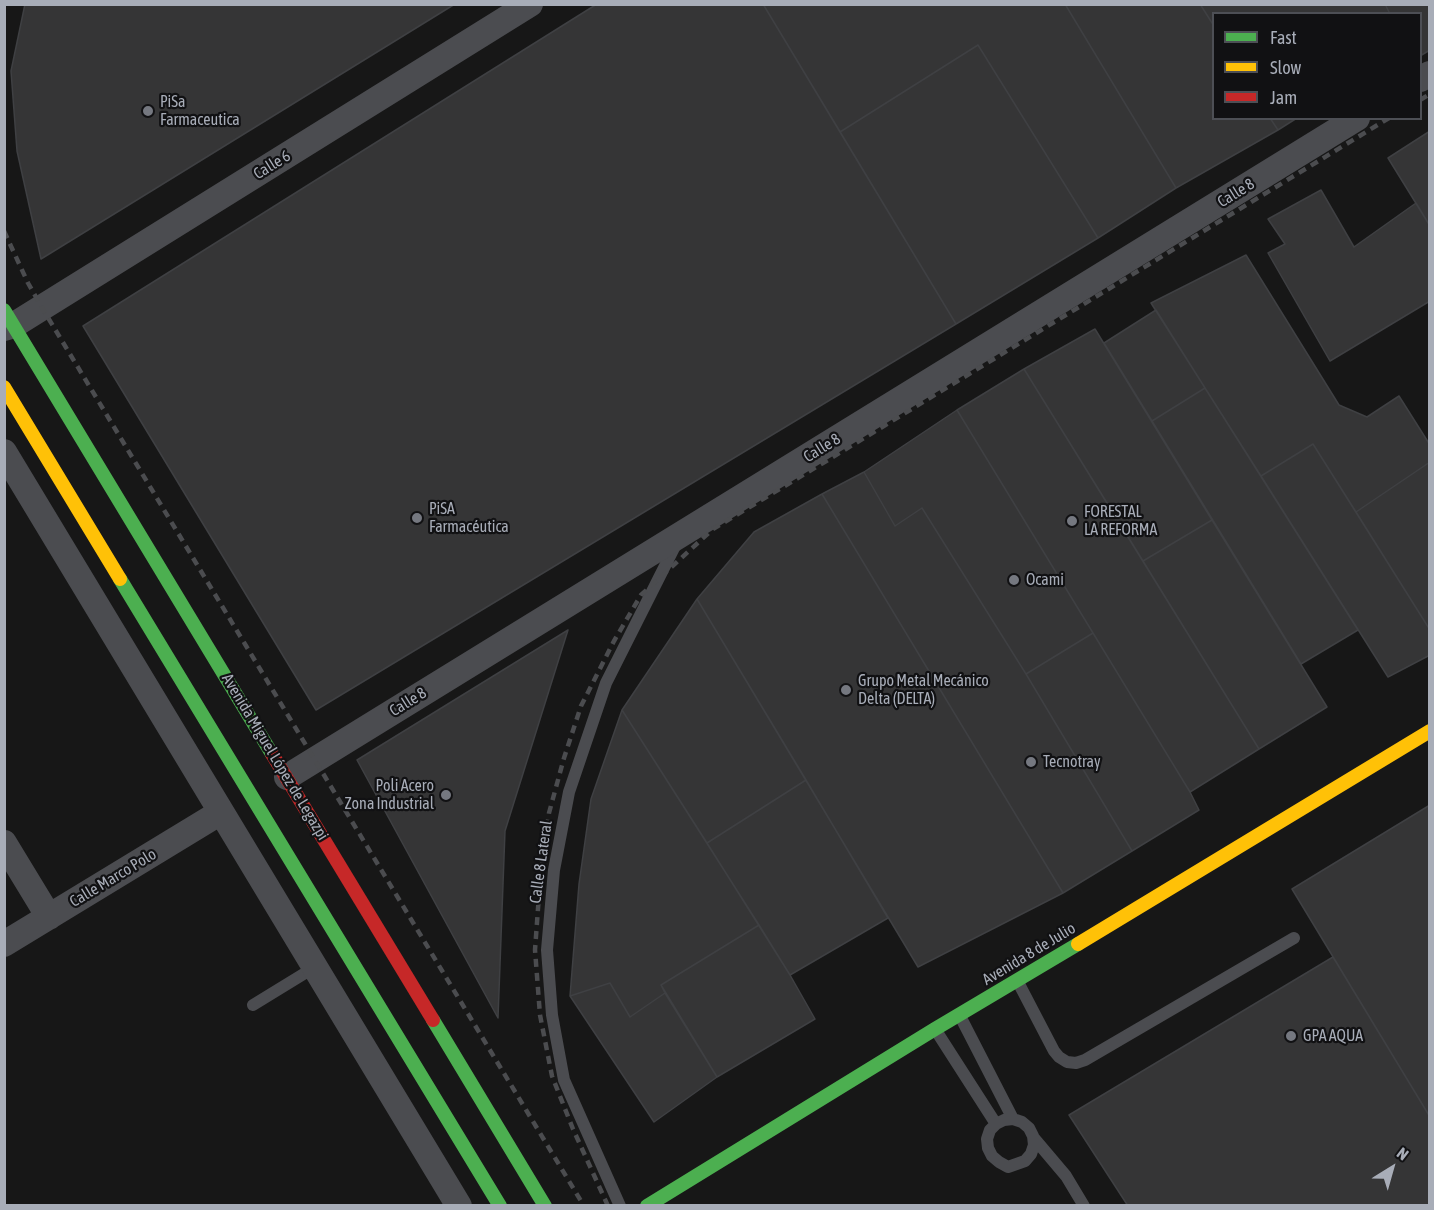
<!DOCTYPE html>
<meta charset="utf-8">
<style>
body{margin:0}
#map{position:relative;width:1434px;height:1210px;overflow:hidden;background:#171717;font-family:"Asap Condensed",sans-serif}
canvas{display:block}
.frame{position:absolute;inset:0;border:6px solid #a8adb8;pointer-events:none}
.legend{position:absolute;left:1212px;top:12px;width:210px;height:108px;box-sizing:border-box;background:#111113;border:2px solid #4d4f55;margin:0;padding:8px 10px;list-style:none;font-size:18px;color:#a8adb8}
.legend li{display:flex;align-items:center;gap:12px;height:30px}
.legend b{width:30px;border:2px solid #4d4f55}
.north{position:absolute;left:1362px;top:1138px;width:60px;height:60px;-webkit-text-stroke:4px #111113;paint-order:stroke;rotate:37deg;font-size:16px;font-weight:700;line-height:24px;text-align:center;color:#a8adb8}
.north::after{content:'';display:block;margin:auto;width:21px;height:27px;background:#a8adb8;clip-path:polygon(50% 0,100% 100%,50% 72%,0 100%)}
</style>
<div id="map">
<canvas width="1434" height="1210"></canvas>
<div class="frame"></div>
<ul class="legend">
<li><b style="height:8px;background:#4caf50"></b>Fast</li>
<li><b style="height:8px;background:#ffc107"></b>Slow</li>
<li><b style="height:8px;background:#c62828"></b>Jam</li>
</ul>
<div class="north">N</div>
</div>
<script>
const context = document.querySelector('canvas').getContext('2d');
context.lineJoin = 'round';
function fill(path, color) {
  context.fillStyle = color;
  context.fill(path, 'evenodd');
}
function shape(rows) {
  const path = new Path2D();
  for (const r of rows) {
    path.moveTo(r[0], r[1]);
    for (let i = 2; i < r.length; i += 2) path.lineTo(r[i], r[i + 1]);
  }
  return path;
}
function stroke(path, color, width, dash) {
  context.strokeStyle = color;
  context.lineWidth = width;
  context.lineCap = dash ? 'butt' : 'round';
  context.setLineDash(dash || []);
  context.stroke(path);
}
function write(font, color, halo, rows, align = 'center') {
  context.font = font + ' "Asap Condensed",sans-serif';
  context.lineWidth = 4.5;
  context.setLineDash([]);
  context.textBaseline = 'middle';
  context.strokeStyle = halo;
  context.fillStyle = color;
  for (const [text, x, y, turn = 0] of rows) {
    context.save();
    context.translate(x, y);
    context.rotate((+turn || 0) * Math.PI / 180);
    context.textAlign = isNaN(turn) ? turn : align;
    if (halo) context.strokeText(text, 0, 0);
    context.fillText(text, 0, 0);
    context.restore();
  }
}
const building = shape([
 [25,4,455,4,41,259,17,151,11,71,25,4],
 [597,4,763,4,956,324,316,710,83,326,597,4],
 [763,4,1065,4,1176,188,1098,238,978,45,840,132,763,4],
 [1065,4,1200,4,1214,26,1214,118,1270,118,1278,130,1176,188,1065,4],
 [1200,4,1385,4,1390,14,1214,14,1214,26,1200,4],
 [1385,4,1430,4,1430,50,1420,56,1420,14,1390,14,1385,4],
 [978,45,1098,238,956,324,840,132,978,45],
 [1270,118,1297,118,1278,130,1270,118],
 [1430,131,1430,226,1388,158,1430,131],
 [1321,190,1354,247,1416,203,1430,226,1430,301,1330,361,1268,253,1285,244,1268,219,1321,190],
 [1246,255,1339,405,1367,417,1399,396,1430,445,1430,462,1356,512,1313,444,1261,476,1151,303,1246,255],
 [1156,310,1205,388,1152,421,1104,343,1156,310],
 [1095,329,1212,520,1143,561,1024,369,1095,329],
 [1024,369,1259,749,1190,792,957,410,1024,369],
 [1205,388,1358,630,1301,664,1152,421,1205,388],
 [957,410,1093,633,1026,674,922,508,895,526,864,472,957,410],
 [1313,444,1430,630,1430,655,1388,677,1261,476,1313,444],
 [1430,462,1430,630,1356,512,1430,462],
 [864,472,895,526,922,508,1026,674,1132,851,1063,893,822,494,864,472],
 [822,494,1063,893,918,967,697,599,754,532,822,494],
 [1212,520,1327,707,1259,749,1143,561,1212,520],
 [697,599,806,780,707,843,622,710,697,599],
 [568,630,505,831,498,1018,357,760,568,630],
 [1093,633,1190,792,1199,810,1132,851,1026,674,1093,633],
 [622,710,759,925,661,985,665,993,630,1017,610,983,570,996,579,884,591,799,622,710],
 [806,780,888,918,790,975,707,843,806,780],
 [1430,805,1430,1117,1292,889,1430,805],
 [759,925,790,975,815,1019,717,1077,661,985,759,925],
 [1333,957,1430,1117,1430,1206,1128,1206,1069,1115,1333,957],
 [610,983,630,1017,665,993,717,1077,654,1122,570,996,610,983]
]);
fill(building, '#353536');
stroke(building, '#3f4043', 1.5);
stroke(shape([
 [1018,982,1054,1051,1059,1057,1067,1062,1076,1063,1085,1060,1294,938],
 [253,1005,315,967],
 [960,1016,1013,1119],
 [935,1029,996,1124],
 [1013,1119,1022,1122,1029,1128,1033,1136,1034,1145,1031,1154,1025,1161,1008,1167,999,1162,992,1156,988,1148,987,1139,990,1130,996,1124,1004,1120,1013,1119],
 [1033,1137,1066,1176,1084,1206],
 [620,1206,564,1080,552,1015,547,950,554,870,569,792,606,683,676,544]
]), '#4b4c50', 12);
stroke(shape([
 [1420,79,1430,74],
 [4,328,14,325,530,4],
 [4,452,459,1206],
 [287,777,1357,118],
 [4,843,49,917],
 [4,944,221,812]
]), '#4b4c50', 26);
stroke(shape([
 [4,310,272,754],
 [120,579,500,1206],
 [433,1020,545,1206],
 [647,1206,935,1029,1078,944]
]), '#4caf50', 14);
stroke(shape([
 [4,387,120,579],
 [1078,944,1430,731]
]), '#ffc107', 14);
stroke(shape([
 [272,754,433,1020]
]), '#c62828', 14);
stroke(shape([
 [1420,100,1430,94],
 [4,231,28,283,44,311,584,1206],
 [608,1206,573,1129,552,1076,540,1015,535,950,540,881,549,813,564,758,581,706,614,641,641,595,713,529,828,460,1389,118]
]), '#4b4c4f', 4.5, [8, 6]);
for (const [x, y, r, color] of [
 [148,111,6,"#757880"],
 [417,518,6,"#757880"],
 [1072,521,6,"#757880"],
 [1014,580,6,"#757880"],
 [846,690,6,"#757880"],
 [1031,762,6,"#757880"],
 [446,795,6,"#757880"],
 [1291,1036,6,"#757880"]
]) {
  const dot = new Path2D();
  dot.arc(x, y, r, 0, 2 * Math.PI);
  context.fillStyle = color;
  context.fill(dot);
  stroke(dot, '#111113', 2);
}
write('16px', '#a8adb8', '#111113', [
 ["PiSa",160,102],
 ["Farmaceutica",160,120],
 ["PiSA",429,509],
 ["Farmacéutica",429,527],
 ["FORESTAL",1084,512],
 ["LA REFORMA",1084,530],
 ["Ocami",1026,580],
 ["Grupo Metal Mecánico",858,681],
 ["Delta (DELTA)",858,699],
 ["Tecnotray",1043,762],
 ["Poli Acero",434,786,"right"],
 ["Zona Industrial",434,804,"right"],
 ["GPA AQUA",1303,1036]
], 'left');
write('16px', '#a8adb8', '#111113', [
 ["Calle 6",272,165,-32],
 ["Calle 8",1236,193,-32],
 ["Calle 8",822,448,-32],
 ["Calle 8",408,702,-32],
 ["Avenida Miguel López de Legazpi",275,757,59],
 ["Calle 8 Lateral",541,862,-82],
 ["Calle Marco Polo",113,878,-31],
 ["Avenida 8 de Julio",1029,954,-31]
]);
</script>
